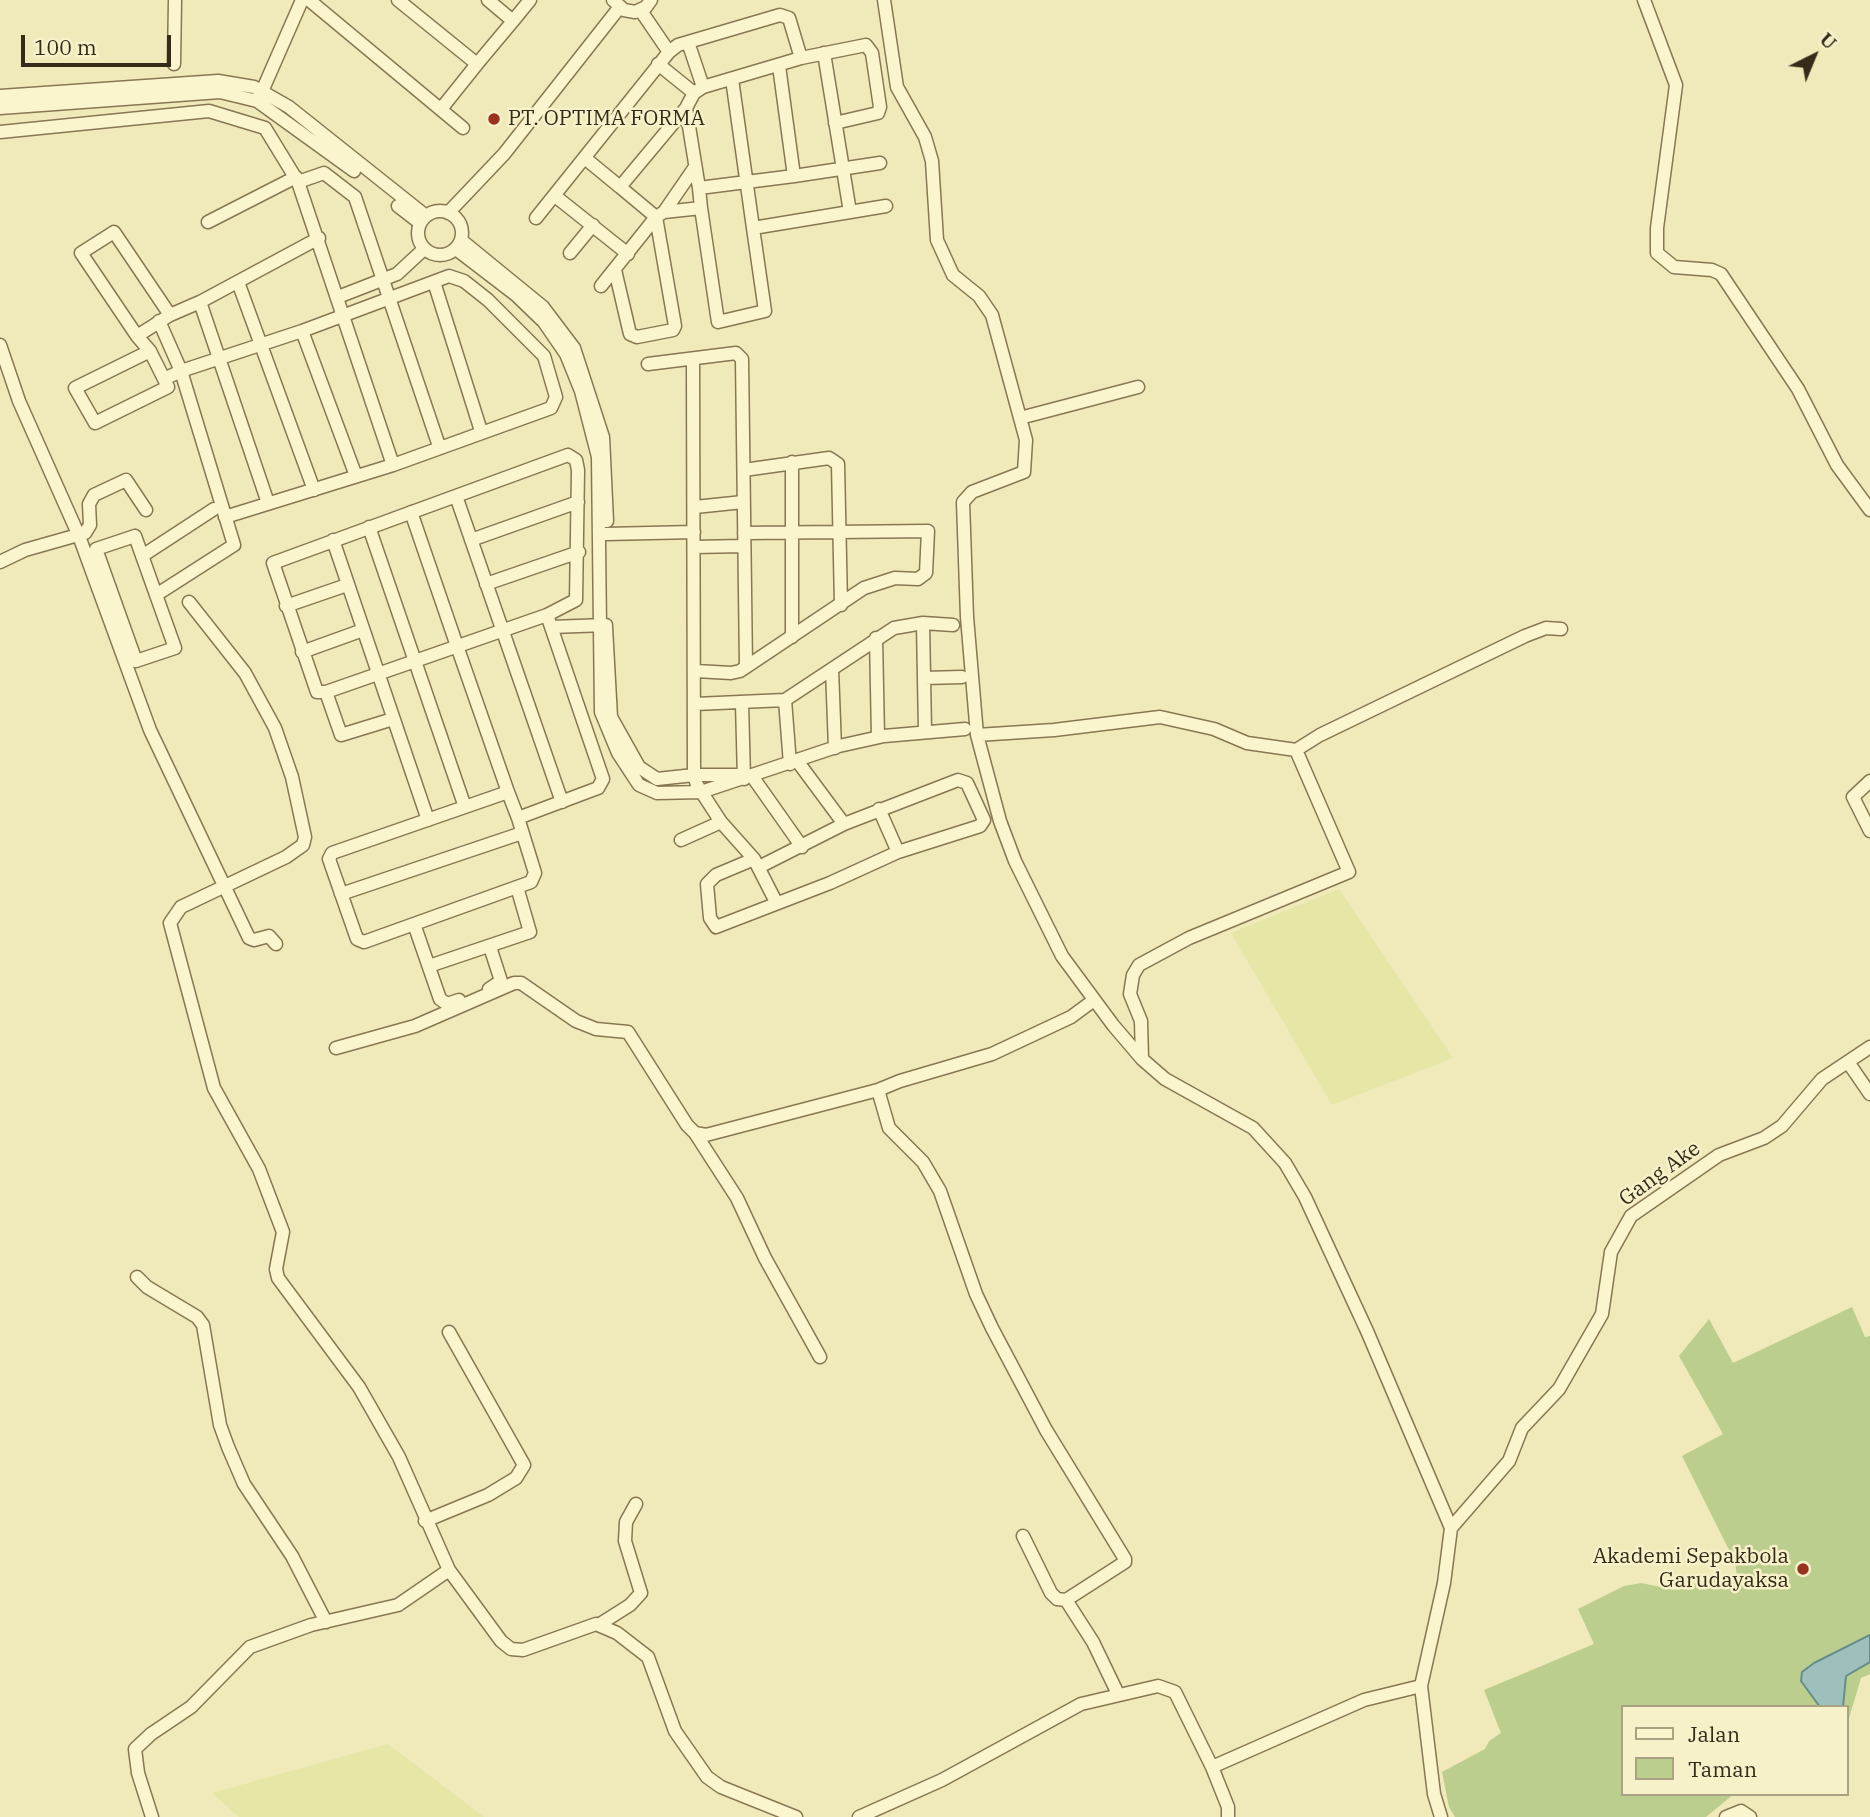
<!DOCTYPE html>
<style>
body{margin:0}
#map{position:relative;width:1870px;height:1817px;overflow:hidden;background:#f0e9b9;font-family:"IBM Plex Serif",serif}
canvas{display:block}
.legend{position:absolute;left:1621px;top:1705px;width:228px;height:91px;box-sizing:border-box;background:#f7f1c9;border:2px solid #a9a283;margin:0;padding:9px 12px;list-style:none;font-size:21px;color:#352b19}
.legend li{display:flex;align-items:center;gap:14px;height:35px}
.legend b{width:35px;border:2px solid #a9a283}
.north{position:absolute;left:1779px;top:21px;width:70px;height:70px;-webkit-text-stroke:5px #f7f1c9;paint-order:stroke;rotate:43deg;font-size:19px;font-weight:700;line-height:28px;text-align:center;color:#352b19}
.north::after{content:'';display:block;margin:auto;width:24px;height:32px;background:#352b19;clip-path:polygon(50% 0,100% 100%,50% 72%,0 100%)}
.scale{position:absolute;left:21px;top:35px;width:150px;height:32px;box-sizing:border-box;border:4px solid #352b19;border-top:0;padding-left:9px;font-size:21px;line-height:24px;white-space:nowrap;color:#352b19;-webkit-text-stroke:5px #f7f1c9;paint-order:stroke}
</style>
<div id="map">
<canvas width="1870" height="1817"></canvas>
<ul class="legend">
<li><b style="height:9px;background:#fbf5cd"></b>Jalan</li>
<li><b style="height:19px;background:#bcce8d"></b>Taman</li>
</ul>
<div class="north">U</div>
<div class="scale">100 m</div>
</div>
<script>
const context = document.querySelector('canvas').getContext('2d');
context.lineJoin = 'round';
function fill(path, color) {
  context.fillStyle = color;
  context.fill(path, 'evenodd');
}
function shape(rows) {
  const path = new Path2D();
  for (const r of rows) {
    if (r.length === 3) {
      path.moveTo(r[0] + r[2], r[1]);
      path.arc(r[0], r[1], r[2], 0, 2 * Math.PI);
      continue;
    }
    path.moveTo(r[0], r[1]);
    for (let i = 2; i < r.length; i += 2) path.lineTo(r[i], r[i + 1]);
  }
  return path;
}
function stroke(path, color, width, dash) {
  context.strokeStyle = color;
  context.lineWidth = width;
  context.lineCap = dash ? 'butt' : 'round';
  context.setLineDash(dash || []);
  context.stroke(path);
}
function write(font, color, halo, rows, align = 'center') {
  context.font = font + ' "IBM Plex Serif",serif';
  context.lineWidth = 5;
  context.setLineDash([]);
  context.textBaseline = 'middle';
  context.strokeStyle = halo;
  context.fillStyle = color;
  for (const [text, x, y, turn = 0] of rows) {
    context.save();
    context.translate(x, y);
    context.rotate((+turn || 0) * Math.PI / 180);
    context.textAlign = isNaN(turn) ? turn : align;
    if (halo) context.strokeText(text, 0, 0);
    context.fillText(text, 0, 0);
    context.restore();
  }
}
fill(shape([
 [1339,889,1453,1058,1332,1105,1231,933],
 [388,1744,484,1817,239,1817,212,1793]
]), '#e6e6a7');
fill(shape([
 [1852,1307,1865,1337,1870,1336,1870,1674,1861,1678,1847,1725,1847,1707,1623,1707,1623,1794,1734,1794,1706,1817,1455,1817,1449,1807,1442,1772,1485,1749,1489,1741,1501,1733,1484,1690,1594,1644,1578,1609,1624,1586,1641,1583,1676,1590,1713,1577,1737,1578,1735,1562,1682,1456,1723,1434,1679,1356,1709,1319,1733,1363]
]), '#bcce8d');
const water = shape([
 [1870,1635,1870,1662,1846,1676,1843,1707,1820,1707,1801,1681,1802,1672,1814,1663,1870,1635]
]);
fill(water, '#9ec0bc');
stroke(water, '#668d8a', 2);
const minor = shape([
 [309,0,463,128],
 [398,0,477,64,513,21],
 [488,0,513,21,530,0],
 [613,0,624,10,635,12,646,7,651,0],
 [884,0,897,87,925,137,932,161,937,240,953,275,979,296,992,315,1026,440,1024,472,972,492,963,502,967,617,977,735,1000,821,1015,861,1062,956,1113,1025,1142,1059,1165,1079,1253,1128,1285,1163,1305,1197,1367,1331,1451,1528,1444,1583,1421,1686,1434,1794,1441,1817],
 [1644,0,1676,85,1657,228,1657,253,1674,267,1712,270,1721,274,1798,389,1837,465,1870,510],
 [688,42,703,87],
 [669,52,678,45,780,15,789,18,801,58],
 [174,64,175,0],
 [658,64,694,93,703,87,801,58,866,45,872,53,880,107,878,113,835,123],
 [779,66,794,176,880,163],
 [732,79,753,228,850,212,824,53],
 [694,93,686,108,699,188,794,176],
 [0,96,218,81,254,87,289,107,426,216],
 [260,96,302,0],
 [0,108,220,92,257,101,354,171],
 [441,109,477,64],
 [0,132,209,111,265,128,298,182,393,465],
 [586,159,620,187,686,108],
 [298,182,324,173,355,197,439,446],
 [620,187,656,217,664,212,695,167],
 [555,196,628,254],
 [398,206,420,223],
 [701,208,718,322,765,311,753,228],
 [440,233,22],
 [664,212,701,208,699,188],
 [850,212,886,206],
 [448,213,504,154,619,8],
 [536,218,669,52,641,11],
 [208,222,296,177],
 [461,240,543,307,574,348,603,437,607,521],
 [456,249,516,295,544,322,566,354,581,391,598,457,601,712,618,753,639,785,657,793,701,792,839,746,884,736,965,729],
 [570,253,593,225],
 [615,270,630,334,637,337,673,330,675,326,656,217],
 [238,282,314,490],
 [434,282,481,431],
 [601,286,656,217],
 [338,297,397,274,424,249],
 [200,302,268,503],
 [170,315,114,232,81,253,137,336,170,315,200,302,319,238],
 [302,331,356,476],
 [137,336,150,351,168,387,95,423,75,388,150,351],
 [0,345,19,401,79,536,150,730,249,938,254,940,269,936,276,944],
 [693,360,694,775,697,785,721,822,754,859,776,902],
 [648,364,736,353,742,359,746,667],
 [164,379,181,371,302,331,449,276,464,281,488,300,544,356,556,397,551,408,393,465,225,517],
 [1020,418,1138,387],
 [568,455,576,460,578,470,576,600,547,615,326,692,317,692,273,563,568,455],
 [792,462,792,637],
 [744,470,829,458,838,464,841,605],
 [456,496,562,802],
 [695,507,743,502],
 [411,512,457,646,508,792,518,818,535,873,531,882,364,942,357,939,329,859,332,853,508,792],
 [369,527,465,807],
 [606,534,694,532],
 [135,536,175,648,136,661,96,549,135,536],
 [333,540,428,820],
 [471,540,578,502],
 [694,547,743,546],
 [142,556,214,509],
 [0,562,25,550,85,533,90,525,89,504,94,495,126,480,146,510],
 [486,584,579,552],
 [156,595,234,545,181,371,159,321],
 [189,602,245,673,275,728,292,777,305,837,303,845,286,857,181,907,170,923,214,1088,259,1169,283,1232,276,1269,278,1278,359,1387,399,1457,449,1570,501,1641,511,1649,523,1650,596,1624,617,1633,648,1657,675,1731,707,1777,721,1787,796,1817],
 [286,606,347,585],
 [923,623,925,732],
 [551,627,606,625],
 [606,627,611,717,639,767,657,779,694,775,745,775],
 [876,638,878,737],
 [302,652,363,630],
 [832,669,835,748],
 [696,671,731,673,740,671,864,588,895,578,918,579,926,573,928,531,744,533],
 [924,678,962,677],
 [326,692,341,735,393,719],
 [785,700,790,764],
 [742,703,744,779],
 [695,704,785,700,894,628,923,623,953,625],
 [977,735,1054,730,1160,717,1214,729,1247,743,1296,750,1320,735,1525,636,1546,628,1561,629],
 [798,762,844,824],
 [752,776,802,847],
 [1870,781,1853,797,1870,831],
 [879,809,898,852],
 [518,818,598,788,603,779,547,615],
 [681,840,721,822],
 [754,859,716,875,707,884,710,918,716,927,830,883,898,852,980,826,984,820,967,783,958,780,844,824,759,867],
 [341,894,522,833],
 [414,924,440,999,447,1004,459,1000],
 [429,966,530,932,517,887],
 [489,989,501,981,490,947],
 [336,1048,415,1026,514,983,521,983,576,1021,596,1029,628,1032,687,1125,695,1133,706,1135,878,1090,900,1081,992,1054,1071,1017,1094,1000],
 [1142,1059,1141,1021,1130,994,1133,975,1139,965,1189,938,1349,872,1296,750],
 [1848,1062,1870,1094],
 [878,1090,889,1128,923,1162,940,1191,976,1294,992,1328,1046,1430,1125,1559,1125,1562,1066,1600,1093,1642,1118,1694],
 [695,1133,737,1198,765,1258,820,1357],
 [137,1277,147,1287,197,1317,203,1325,220,1425,228,1447,244,1484,292,1556,326,1622],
 [425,1521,488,1495,516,1478,524,1465,449,1332],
 [1451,1528,1509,1461,1522,1428,1559,1389,1602,1314,1611,1252,1631,1216,1719,1155,1764,1138,1782,1126,1822,1079,1870,1047],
 [1023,1536,1051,1593,1057,1599,1066,1600],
 [600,1624,630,1605,641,1593,625,1541,626,1522,636,1504],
 [152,1817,138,1773,135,1749,151,1734,191,1707,250,1647,311,1625,398,1605,449,1570],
 [859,1817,942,1780,1081,1704,1158,1686,1175,1692,1212,1767],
 [1228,1817,1228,1807,1212,1767,1364,1700,1421,1686],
 [1726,1817,1741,1811,1750,1817]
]);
stroke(minor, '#877753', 15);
stroke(minor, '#fbf5cd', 12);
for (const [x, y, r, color] of [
 [494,119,7,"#993320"],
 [1803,1569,7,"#993320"]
]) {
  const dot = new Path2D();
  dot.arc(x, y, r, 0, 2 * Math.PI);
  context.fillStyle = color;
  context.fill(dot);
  stroke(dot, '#f7f1c9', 2.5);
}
write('21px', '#352b19', '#f7f1c9', [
 ["PT. OPTIMA FORMA",508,119],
 ["Akademi Sepakbola",1789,1557,"right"],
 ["Garudayaksa",1789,1581,"right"]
], 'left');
write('21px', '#352b19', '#f7f1c9', [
 ["Gang Ake",1660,1174,-36]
]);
</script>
